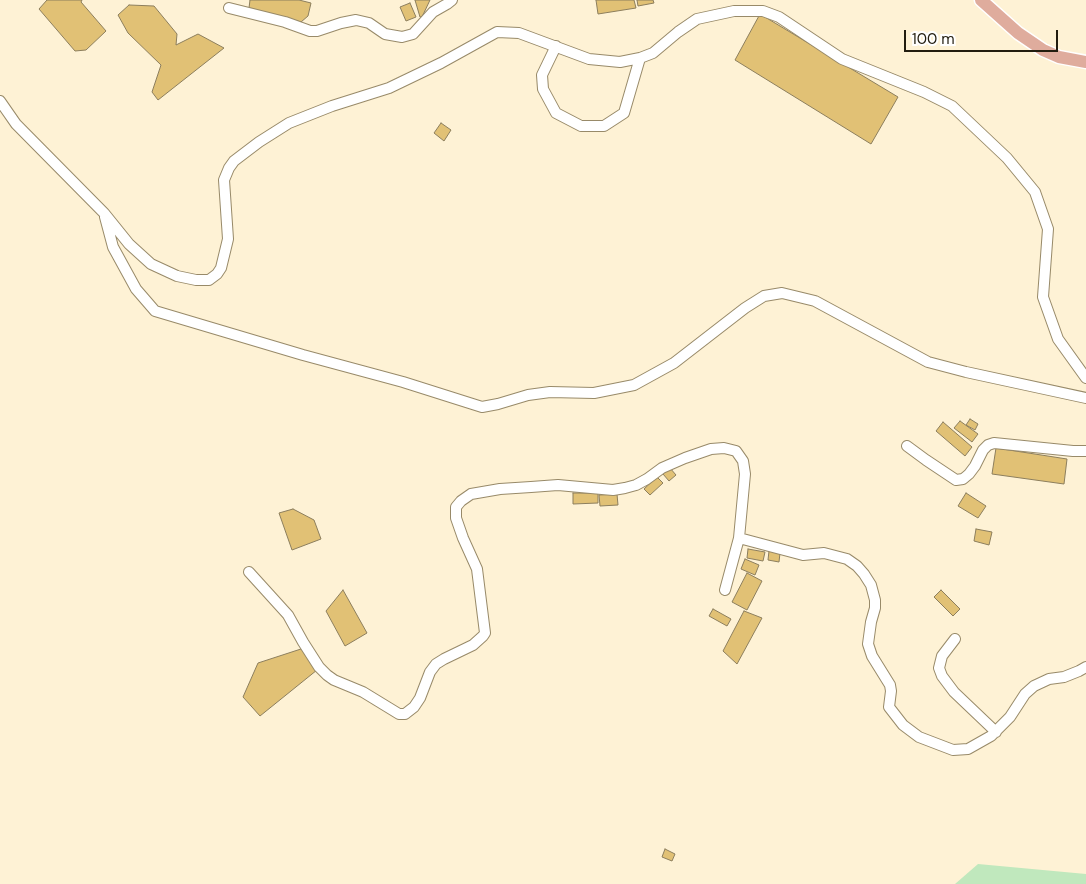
<!DOCTYPE html>
<style>
body{margin:0}
#map{position:relative;width:1086px;height:884px;overflow:hidden;background:#fef2d5;font-family:"DM Sans",sans-serif}
canvas{display:block}
.scale{position:absolute;left:904px;top:30px;width:154px;height:22px;box-sizing:border-box;border:2px solid #221d0f;border-top:0;padding-left:6px;font-size:15px;line-height:18px;white-space:nowrap;color:#221d0f;-webkit-text-stroke:4px #fff;paint-order:stroke}
</style>
<div id="map">
<canvas width="1086" height="884"></canvas>
<div class="scale">100 m</div>
</div>
<script>
const context = document.querySelector('canvas').getContext('2d');
context.lineJoin = 'round';
function fill(path, color) {
  context.fillStyle = color;
  context.fill(path, 'evenodd');
}
function shape(rows) {
  const path = new Path2D();
  for (const r of rows) {
    path.moveTo(r[0], r[1]);
    for (let i = 2; i < r.length; i += 2) path.lineTo(r[i], r[i + 1]);
  }
  return path;
}
function stroke(path, color, width, dash) {
  context.strokeStyle = color;
  context.lineWidth = width;
  context.lineCap = dash ? 'butt' : 'round';
  context.setLineDash(dash || []);
  context.stroke(path);
}
fill(shape([
 [978,864,1086,874,1086,884,955,884]
]), '#c0e8bd');
const building = shape([
 [47,0,82,0,81,2,106,31,86,50,75,51,39,9,47,0],
 [250,0,299,0,311,3,308,16,301,22,249,8,250,0],
 [415,0,430,0,422,17,420,17,415,0],
 [596,0,634,0,636,8,598,14,596,0],
 [637,0,653,0,654,3,638,6,637,0],
 [410,3,416,17,406,21,400,7,410,3],
 [129,5,154,6,177,34,176,45,198,34,224,48,158,100,152,92,161,65,128,33,118,15,129,5],
 [760,14,898,97,871,144,735,60,760,14],
 [441,123,451,130,444,141,434,133,441,123],
 [970,419,978,424,975,430,966,425,970,419],
 [960,421,978,434,972,442,954,428,960,421],
 [943,422,972,447,965,456,936,431,943,422],
 [996,448,1067,459,1064,484,992,474,996,448],
 [670,468,676,475,669,481,663,474,670,468],
 [657,477,663,483,650,495,644,489,657,477],
 [573,493,598,493,598,503,573,504,573,493],
 [966,493,986,506,978,518,958,506,966,493],
 [617,494,618,505,600,506,599,495,617,494],
 [293,509,314,520,321,539,292,550,279,513,293,509],
 [976,529,992,532,989,545,974,541,976,529],
 [748,549,765,552,763,561,747,558,748,549],
 [769,551,780,553,779,562,768,560,769,551],
 [745,559,759,565,755,575,741,569,745,559],
 [747,573,762,581,747,610,732,602,747,573],
 [343,590,367,633,345,646,326,611,343,590],
 [941,590,960,609,953,616,934,597,941,590],
 [713,609,731,619,727,626,709,616,713,609],
 [744,611,762,618,737,664,723,651,744,611],
 [304,648,317,670,260,716,243,697,258,663,304,648],
 [665,849,675,854,672,861,662,857,665,849]
]);
fill(building, '#e1c175');
stroke(building, '#8c7e5d', 1);
const minor = shape([
 [229,8,285,22,310,31,317,31,341,23,356,20,369,23,385,34,402,37,413,34,433,12,447,4,452,0],
 [556,46,542,75,543,89,556,113,581,126,604,126,624,113,640,58],
 [0,101,16,124,104,213,129,244,151,264,177,276,196,280,209,280,217,274,221,268,228,239,224,180,229,168,234,161,259,142,289,123,332,106,389,88,441,63,497,32,519,33,589,59,620,62,640,58,653,53,678,32,697,19,734,11,763,11,779,17,842,59,924,92,952,106,1007,158,1035,192,1048,229,1043,297,1058,339,1086,378],
 [105,217,113,247,136,289,155,311,303,355,403,382,482,407,498,404,528,395,550,392,594,393,634,385,674,363,745,308,764,296,782,293,815,301,928,362,966,372,1086,398],
 [907,446,926,460,956,480,963,479,969,474,975,466,983,450,988,445,994,443,1073,451,1086,451],
 [739,538,803,555,824,553,847,559,857,566,864,574,871,585,875,600,875,608,871,622,868,644,872,656,890,685,891,691,889,707,903,725,919,737,953,750,968,749,991,736,1010,717,1025,694,1034,686,1049,679,1064,677,1079,671,1086,667],
 [249,572,288,615,303,642,319,667,327,675,334,680,363,692,399,714,405,714,414,707,420,698,430,672,436,664,444,659,473,645,483,636,485,633,477,569,463,538,456,518,456,507,461,501,471,494,500,489,531,487,558,485,613,490,625,488,636,485,647,479,662,468,685,458,711,449,724,448,736,451,743,461,745,474,739,538,725,590],
 [955,639,942,656,939,668,942,676,954,692,996,732]
]);
const major = shape([
 [981,0,1018,33,1043,50,1059,57,1086,62]
]);
stroke(minor, '#988a69', 12);
stroke(major, '#fff', 15);
stroke(minor, '#fff', 10);
stroke(major, '#dfac9d', 12);
</script>
